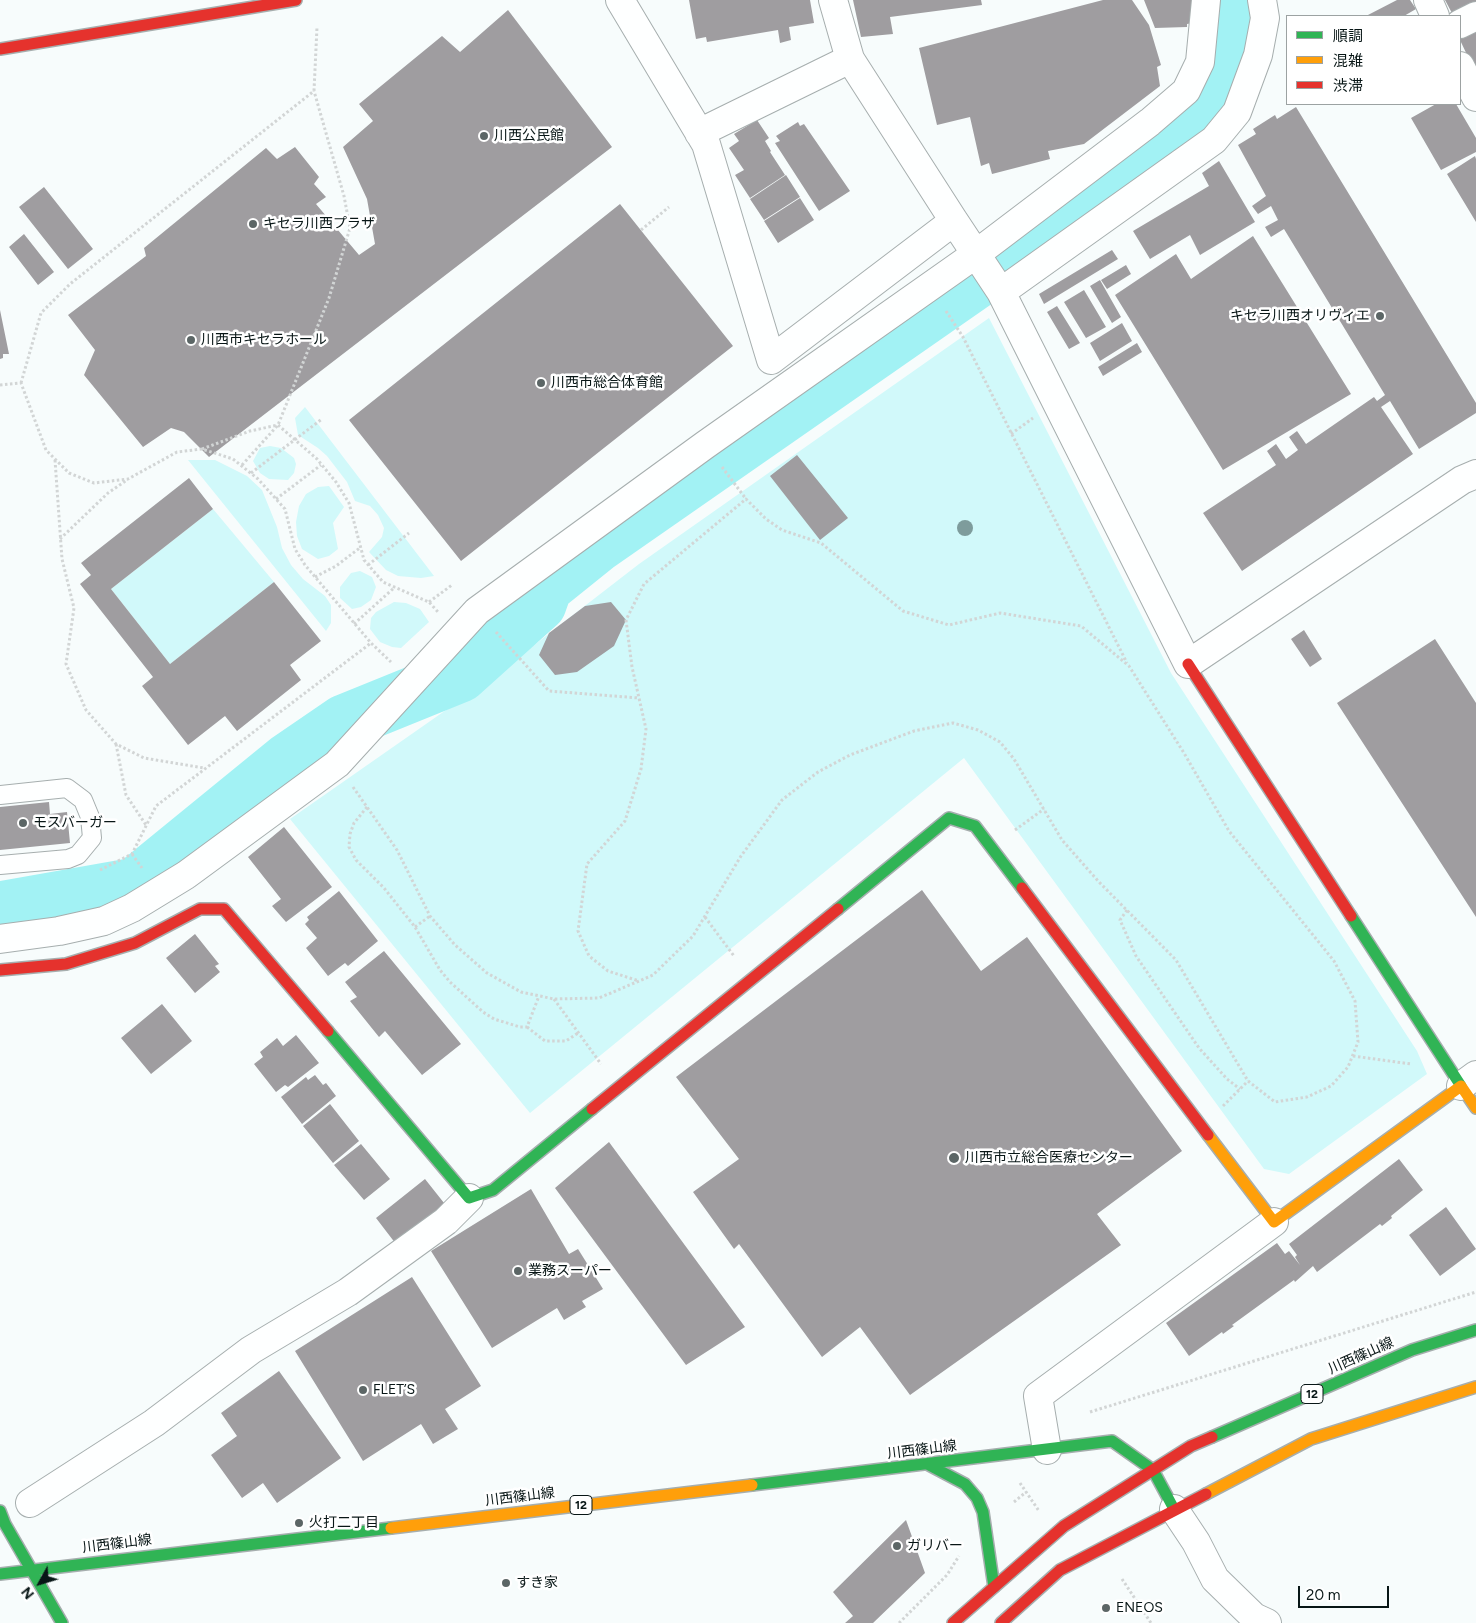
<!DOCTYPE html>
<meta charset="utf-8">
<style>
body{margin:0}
#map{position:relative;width:1476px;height:1623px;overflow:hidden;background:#f7fcfc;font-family:Figtree,"Noto Sans JP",sans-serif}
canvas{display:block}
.legend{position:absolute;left:1286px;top:15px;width:175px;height:90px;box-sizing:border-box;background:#fff;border:1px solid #9ca2a2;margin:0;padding:6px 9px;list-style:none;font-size:15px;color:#081616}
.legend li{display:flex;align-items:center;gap:10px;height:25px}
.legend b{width:25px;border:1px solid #9ca2a2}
.north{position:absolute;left:15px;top:1558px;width:50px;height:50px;-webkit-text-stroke:4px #fff;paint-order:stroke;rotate:231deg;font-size:14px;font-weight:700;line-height:20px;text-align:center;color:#081616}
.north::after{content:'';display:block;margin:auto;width:18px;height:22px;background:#081616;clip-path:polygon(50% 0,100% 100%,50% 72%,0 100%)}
.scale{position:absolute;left:1298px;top:1586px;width:91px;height:22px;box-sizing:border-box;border:2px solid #081616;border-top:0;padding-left:6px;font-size:15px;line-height:18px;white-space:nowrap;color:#081616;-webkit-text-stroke:4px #fff;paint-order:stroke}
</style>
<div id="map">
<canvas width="1476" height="1623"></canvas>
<ul class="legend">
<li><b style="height:6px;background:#30b455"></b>順調</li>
<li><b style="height:6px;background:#ff9f0a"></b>混雑</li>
<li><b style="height:6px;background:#e5322d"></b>渋滞</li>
</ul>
<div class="north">N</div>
<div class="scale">20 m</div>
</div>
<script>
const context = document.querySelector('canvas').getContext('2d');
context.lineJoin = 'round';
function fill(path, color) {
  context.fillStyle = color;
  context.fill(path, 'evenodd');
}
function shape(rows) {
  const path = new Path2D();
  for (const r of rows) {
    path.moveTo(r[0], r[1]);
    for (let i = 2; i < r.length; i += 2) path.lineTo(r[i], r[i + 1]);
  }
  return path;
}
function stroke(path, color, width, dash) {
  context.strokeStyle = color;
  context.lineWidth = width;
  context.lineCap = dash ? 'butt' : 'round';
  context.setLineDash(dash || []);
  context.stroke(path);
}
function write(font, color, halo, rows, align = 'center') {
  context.font = font + ' Figtree,"Noto Sans JP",sans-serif';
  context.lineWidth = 5;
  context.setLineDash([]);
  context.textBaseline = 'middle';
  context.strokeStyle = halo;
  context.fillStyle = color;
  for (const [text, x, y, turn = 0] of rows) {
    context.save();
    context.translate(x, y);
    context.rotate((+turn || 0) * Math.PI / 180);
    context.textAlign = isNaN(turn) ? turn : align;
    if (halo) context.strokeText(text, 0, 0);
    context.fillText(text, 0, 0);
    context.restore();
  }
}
fill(shape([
 [989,318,1171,673,1417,1051,1427,1074,1289,1174,1264,1169,964,758,530,1113,290,819,489,680,639,564],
 [305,407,434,576,421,578,398,576,386,570,369,552,382,537,384,528,378,515,370,506,355,501,347,482,327,456,318,448,298,435,295,418],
 [270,446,281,448,294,458,296,464,294,473,288,480,269,479,260,473,253,461,260,448],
 [188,460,215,460,247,476,262,490,277,527,282,548,291,565,303,579,325,596,331,605,331,623,326,631],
 [329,486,344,507,333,523,338,549,329,556,318,559,302,549,297,536,296,522,299,506,306,494,318,487],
 [213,509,274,582,170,664,111,589],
 [360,571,372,577,376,587,371,600,361,607,352,609,340,598,340,587,351,573],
 [394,602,406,603,420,609,429,622,401,648,392,647,380,642,370,629,371,618,376,612]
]), '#d1f9fa');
stroke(shape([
 [0,909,135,885,287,761,344,722,460,675,539,604,545,587,596,546,1106,191,1207,113,1233,47,1232,0]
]), '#a2f2f4', 55);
fill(shape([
 [689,0,810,0,814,23,789,27,791,40,780,43,778,30,707,42,706,37,696,39],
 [853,0,981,0,982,5,890,17,893,34,861,37],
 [1103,0,1132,0,1149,25,1161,65,1157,67,1160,86,1084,144,1048,151,1050,159,992,174,989,163,981,166,970,117,937,125,919,48],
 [1144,0,1192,0,1193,23,1187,24,1187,27,1155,28],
 [1397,0,1410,0,1416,9,1404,16,1366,16],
 [1445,0,1476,0,1476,3,1453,15],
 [508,10,612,147,209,457,184,432,171,428,143,447,84,375,95,350,68,315,146,256,144,248,266,148,277,159,295,147,319,177,314,184,326,197,316,204,359,255,375,244,367,199,343,147,373,121,359,104,442,36,460,52],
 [1476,29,1476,74,1460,40,1460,38],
 [1436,104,1456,104,1476,138,1476,152,1441,170,1411,118],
 [1296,107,1476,403,1476,413,1419,449,1390,401,1381,407,1413,454,1242,571,1203,513,1276,465,1267,451,1276,444,1286,459,1298,450,1289,437,1297,431,1306,444,1374,397,1377,401,1385,395,1284,229,1271,237,1265,227,1278,220,1271,206,1258,214,1252,206,1266,196,1238,145,1256,134,1253,129,1275,115,1277,119],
 [757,120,769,138,765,141,771,151,770,152,785,175,750,198,735,175,744,170,729,148,739,141,734,134],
 [798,122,800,126,804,124,850,191,819,211,775,143,780,141,776,136],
 [1475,156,1476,159,1476,222,1447,174],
 [1219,161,1255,222,1200,255,1190,235,1150,259,1133,231,1209,186,1202,173],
 [786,175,800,197,764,220,750,199],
 [44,187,93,249,68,269,19,207],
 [800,198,814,220,778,243,764,221],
 [620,204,733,346,461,561,349,420],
 [24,234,54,272,38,285,9,247],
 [1253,236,1351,394,1223,470,1115,295,1176,254,1191,279],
 [1112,250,1118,259,1044,304,1039,294],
 [1126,265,1131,274,1107,289,1101,280],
 [1100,280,1121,317,1112,323,1090,286],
 [1084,290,1106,327,1086,338,1064,302],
 [1057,306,1080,343,1069,349,1047,312],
 [0,310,9,354,3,354,3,358,0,359],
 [1122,323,1132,341,1100,361,1090,343],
 [1137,343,1142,352,1103,376,1098,367],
 [797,455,848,518,820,540,770,476],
 [189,478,213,509,111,589,170,664,274,582,321,641,290,665,301,680,237,731,225,716,188,745,142,686,153,677,80,584,91,575,81,563],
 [611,602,626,620,614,646,577,672,555,675,539,655,549,633,585,606],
 [1304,630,1322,659,1310,667,1291,639],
 [1435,639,1476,703,1476,917,1337,703],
 [49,802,50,814,67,812,70,843,0,850,0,807],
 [284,827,332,887,286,922,272,906,281,899,248,857],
 [922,890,981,971,1027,937,1182,1151,1097,1214,1121,1245,910,1395,860,1327,822,1357,739,1244,734,1249,693,1192,739,1159,676,1077],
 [339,891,378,941,348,966,345,963,328,976,306,948,317,938,305,924,309,920,307,917],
 [195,934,219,964,215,966,220,972,195,993,166,958],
 [384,951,461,1044,422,1075,385,1031,379,1037,350,1001,357,997,345,982],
 [162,1004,192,1041,151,1074,121,1038],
 [296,1035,319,1063,288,1087,285,1085,276,1092,254,1064,263,1057,260,1052,277,1038,283,1046],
 [315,1075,323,1085,326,1083,336,1096,302,1124,281,1097,306,1077,308,1080],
 [330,1104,359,1141,333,1163,303,1126],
 [609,1142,745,1327,686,1365,555,1188],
 [361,1144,390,1179,364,1200,334,1165],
 [1399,1159,1423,1190,1391,1216,1392,1218,1382,1226,1380,1224,1317,1272,1313,1266,1295,1282,1294,1280,1232,1325,1234,1326,1223,1334,1222,1332,1189,1356,1166,1323,1277,1243,1285,1254,1289,1251,1300,1265,1295,1257,1297,1255,1289,1244],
 [425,1179,448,1208,399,1248,376,1218],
 [531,1189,569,1254,578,1249,603,1289,582,1301,586,1307,564,1320,557,1308,492,1348,431,1251],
 [1446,1207,1476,1249,1440,1276,1409,1235],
 [412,1277,481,1386,445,1409,458,1429,433,1444,421,1424,363,1461,295,1351],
 [279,1371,341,1458,277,1503,263,1483,242,1498,211,1455,237,1436,221,1413],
 [906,1520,925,1573,873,1623,845,1623,853,1616,833,1592]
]), '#9f9da0');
const lane = shape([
 [0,795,67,788,83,800,90,817,92,838,78,855,68,859,0,865]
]);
const street = shape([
 [620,0,706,144,771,360,954,221,1001,292,1188,664,1462,480,1476,474],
 [833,0,850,59,954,221],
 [1428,0,1435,16],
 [1460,24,1476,16],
 [1460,66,1476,97],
 [699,133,850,59],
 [1001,292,1214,140,1237,112,1258,55,1265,18,1262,0],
 [0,939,59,931,104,921,132,908,186,875,337,764,477,611,705,445,976,254,1150,122,1186,91,1200,62,1206,0],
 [1461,1086,1476,1075],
 [1047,1450,1038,1396,1274,1222],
 [30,1503,154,1423,251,1350,348,1292,446,1221,469,1198],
 [1174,1509,1196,1542,1215,1579,1254,1617,1267,1623]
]);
const fast = shape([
 [838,909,949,818,975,826,1022,888],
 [1351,916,1461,1086],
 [328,1031,469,1198,493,1190,592,1109],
 [1212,1437,1412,1350,1476,1330],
 [929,1465,965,1484,977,1498,983,1512,994,1587],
 [752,1485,1112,1441,1153,1470,1174,1509],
 [0,1511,5,1524,62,1623],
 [0,1574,391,1528]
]);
const slow = shape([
 [1208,1135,1274,1222,1461,1086,1476,1108],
 [1206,1494,1311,1439,1476,1387],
 [391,1528,752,1485]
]);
const jam = shape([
 [0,49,296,0],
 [1188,664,1351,916],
 [1022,888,1208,1135],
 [0,970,66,964,135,943,200,909,224,909,328,1031],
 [592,1109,838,909],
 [953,1623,1064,1526,1191,1446,1212,1437],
 [1001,1623,1060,1570,1206,1494]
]);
stroke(lane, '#a6aeae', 20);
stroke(street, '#a6aeae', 30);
stroke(fast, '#a6aeae', 14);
stroke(slow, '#a6aeae', 14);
stroke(jam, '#a6aeae', 14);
stroke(shape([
 [641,230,669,207],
 [946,311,963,337,1127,663],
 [21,383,41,313,70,284,314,91,317,27],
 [0,385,21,383,46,450,69,473,94,483,128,479,177,452,202,449,233,459,258,479,285,509,295,549,305,565,371,643,391,662],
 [1011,434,1033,418],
 [202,449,250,431,278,425,317,459,336,482,349,503,364,560,383,582,429,602,438,612],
 [55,460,62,559,74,608,66,664,86,710,116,744,144,758,204,768],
 [242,465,278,425,329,298,350,228,344,196,314,91],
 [722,467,746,499],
 [251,473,322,419],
 [276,499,321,465],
 [60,539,108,493,127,480],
 [368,565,409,533],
 [315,577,336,566,361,547],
 [429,602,452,585],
 [354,624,395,587],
 [496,632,549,691,639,698],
 [116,744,126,795,146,825],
 [353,787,397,850,430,916,455,945,487,973,521,992,554,999,599,998,639,981,653,975,693,936,741,856,782,800,818,772,850,755,914,731,953,723,978,730,1000,742,1014,759,1062,840,1099,882,1176,960,1248,1081,1275,1102,1307,1097,1331,1086,1348,1067,1358,1042,1355,1001,1334,961,1229,831,1184,753,1129,666,1081,626,1000,613,949,625,903,611,821,543,782,530,766,519,746,499,644,584,626,620,632,667,646,729,641,769,625,821,587,864,578,931,589,956,608,971,639,981],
 [367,807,354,823,350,834,349,847,356,860,384,888,415,927,440,970,450,982,483,1012,494,1019,520,1027,527,1027,539,996],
 [1015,830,1044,809],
 [132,854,142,868],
 [100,870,132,854,156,806,371,643],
 [1127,910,1120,920,1136,956,1199,1048,1227,1079,1240,1089],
 [705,917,734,956],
 [415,927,430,916],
 [554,999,601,1064],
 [527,1027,545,1041,566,1041,578,1033],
 [1353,1056,1411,1064],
 [1223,1106,1248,1081],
 [1090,1412,1476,1292],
 [1020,1483,1039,1511],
 [1014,1502,1026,1492],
 [1122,1579,1151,1623],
 [899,1623,947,1575,959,1556]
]), '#d2d5d5', 3, [2.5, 2.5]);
stroke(lane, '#feffff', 18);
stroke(street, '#feffff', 28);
stroke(fast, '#30b455', 11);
stroke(slow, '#ff9f0a', 11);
stroke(jam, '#e5322d', 11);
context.fillStyle = '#7e9c9c';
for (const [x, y] of [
 [965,528]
]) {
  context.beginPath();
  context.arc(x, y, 8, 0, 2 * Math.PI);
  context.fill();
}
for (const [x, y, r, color] of [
 [484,136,5,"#5c6666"],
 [253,224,5,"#5c6666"],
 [1380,316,5,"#5c6666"],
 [191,340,5,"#5c6666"],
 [541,383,5,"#5c6666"],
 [23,823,5,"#5c6666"],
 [954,1158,6,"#5c6666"],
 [518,1271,5,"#5c6666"],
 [363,1390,5,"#5c6666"],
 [299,1523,5,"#5c6666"],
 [897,1546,5,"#5c6666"],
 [506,1583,5,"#5c6666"],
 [1106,1608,5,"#5c6666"]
]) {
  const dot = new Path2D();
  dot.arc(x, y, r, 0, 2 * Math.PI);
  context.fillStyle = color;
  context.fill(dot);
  stroke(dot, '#fff', 2);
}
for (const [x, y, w] of [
 [1312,1394,22],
 [581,1505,22]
]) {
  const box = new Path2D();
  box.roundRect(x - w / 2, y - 9.5, w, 19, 4);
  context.fillStyle = '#fff';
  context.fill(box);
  stroke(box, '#081616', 1);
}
write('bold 12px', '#081616', null, [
 ["12",1312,1394],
 ["12",581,1505]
]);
write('14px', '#081616', '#fff', [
 ["川西公民館",494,136],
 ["キセラ川西プラザ",263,224],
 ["キセラ川西オリヴィエ",1370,316,"right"],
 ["川西市キセラホール",201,340],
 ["川西市総合体育館",551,383],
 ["モスバーガー",33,823],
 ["川西市立総合医療センター",965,1158],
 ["業務スーパー",528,1271],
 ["FLET’S",373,1390],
 ["火打二丁目",309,1523],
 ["ガリバー",907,1546],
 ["すき家",516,1583],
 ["ENEOS",1116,1608]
], 'left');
write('14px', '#081616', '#fff', [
 ["川西篠山線",1361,1356,-24],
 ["川西篠山線",922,1450,-7],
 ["川西篠山線",520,1497,-7],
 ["川西篠山線",117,1544,-7]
]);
</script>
